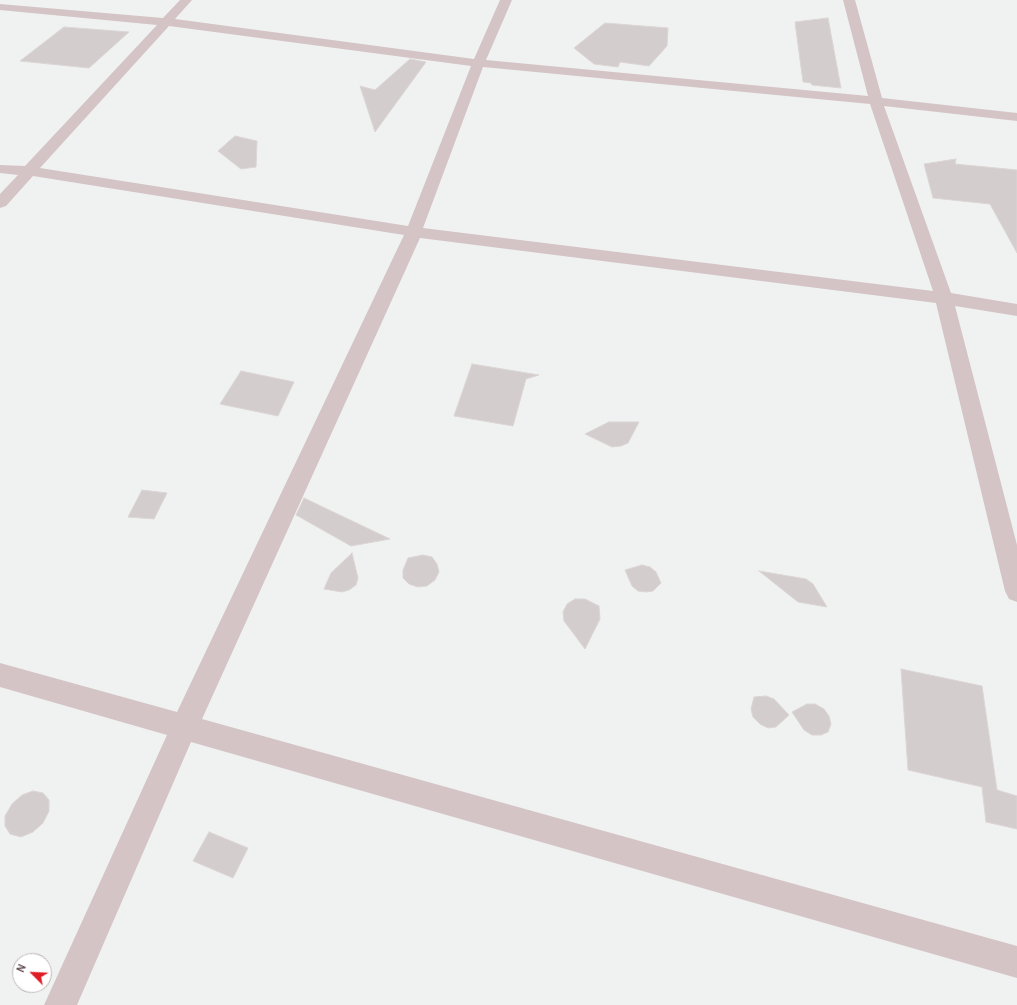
<!DOCTYPE html>
<style>
body{margin:0}
#map{position:relative;width:1017px;height:1005px;overflow:hidden;background:#f0f2f1;font-family:Karla,sans-serif}
canvas{display:block}
.north{position:absolute;left:12px;top:953px;width:40px;height:40px;box-sizing:border-box;background:#fff;border:1px solid #beb6b7;border-radius:50%;rotate:294deg;font-size:11px;font-weight:700;line-height:16px;text-align:center;color:#5d484b}
.north::after{content:'';display:block;margin:auto;width:14px;height:18px;background:#df1d25;clip-path:polygon(50% 0,100% 100%,50% 72%,0 100%)}
</style>
<div id="map">
<canvas width="1017" height="1005"></canvas>
<div class="north">N</div>
</div>
<script>
const context = document.querySelector('canvas').getContext('2d');
context.lineJoin = 'round';
function fill(path, color) {
  context.fillStyle = color;
  context.fill(path, 'evenodd');
}
function shape(rows) {
  const path = new Path2D();
  for (const r of rows) {
    path.moveTo(r[0], r[1]);
    for (let i = 2; i < r.length; i += 2) path.lineTo(r[i], r[i + 1]);
  }
  return path;
}
function stroke(path, color, width, dash) {
  context.strokeStyle = color;
  context.lineWidth = width;
  context.lineCap = dash ? 'butt' : 'round';
  context.setLineDash(dash || []);
  context.stroke(path);
}
const building = shape([
 [828,18,841,88,812,85,811,83,803,82,795,22,828,18],
 [605,23,668,28,667,46,649,66,620,62,618,67,594,64,574,48,605,23],
 [64,27,129,32,89,68,20,61,64,27],
 [410,59,426,62,375,132,360,86,375,90,410,59],
 [235,136,257,141,256,167,241,169,218,151,235,136],
 [956,159,955,164,1017,170,1017,253,990,204,933,198,924,164,956,159],
 [472,364,539,375,526,379,513,426,454,416,472,364],
 [241,371,294,382,278,416,220,404,241,371],
 [609,422,639,422,628,443,621,446,612,447,585,434,609,422],
 [142,490,167,493,154,519,128,517,142,490],
 [304,498,390,539,351,546,296,515,304,498],
 [352,553,358,578,356,585,349,590,342,592,324,589,331,573,352,553],
 [423,555,432,557,437,564,439,572,435,580,427,586,418,587,409,584,403,578,403,570,408,558,423,555],
 [642,565,650,567,656,572,661,583,653,591,646,592,638,591,632,586,625,570,642,565],
 [759,571,806,579,813,584,827,607,798,602,759,571],
 [575,599,585,599,599,606,600,619,585,649,564,621,563,612,567,604,575,599],
 [901,669,982,686,997,790,1017,796,1017,829,986,822,982,787,908,770,901,669],
 [766,696,774,699,789,715,776,727,768,728,760,724,753,717,751,709,754,697,766,696],
 [807,704,815,704,824,709,829,716,831,724,828,732,821,735,812,735,804,730,792,712,807,704],
 [33,791,43,793,49,800,49,811,43,823,33,832,21,837,10,834,5,826,5,816,12,804,22,795,33,791],
 [209,832,248,848,233,878,193,861,209,832]
]);
fill(building, '#d4cdce');
stroke(building, '#dbd5d4', 1);
fill(shape([
 [180,0,192,0,175,19,474,59,500,0,512,0,486,60,868,96,843,0,855,0,882,98,1017,113,1017,121,884,106,951,293,1017,304,1017,316,955,306,1017,545,1017,602,1009,599,1005,591,936,303,420,238,202,719,1017,946,1017,978,191,742,77,1005,44,1005,167,735,0,687,0,663,177,712,404,235,33,176,6,206,0,208,0,194,18,175,0,173,0,165,25,166,157,25,0,10,0,4,163,18,180,0],
 [169,26,471,66,408,226,40,168,169,26],
 [483,67,870,104,933,291,423,228,483,67]
]), '#d4c4c6');
</script>
